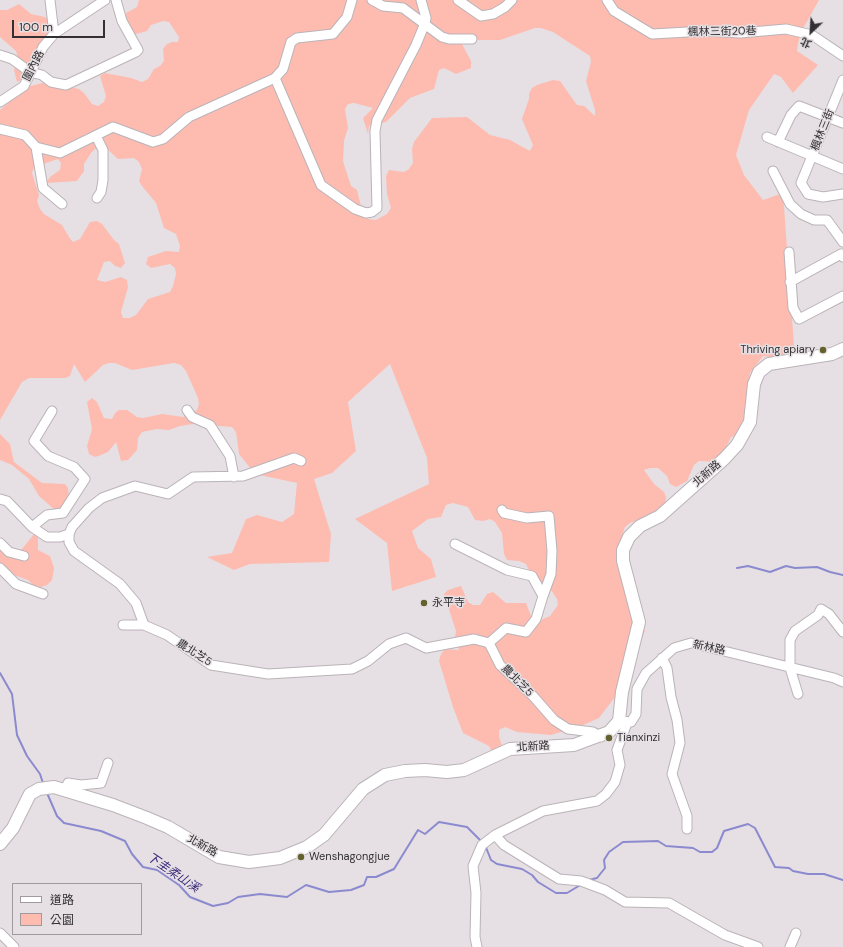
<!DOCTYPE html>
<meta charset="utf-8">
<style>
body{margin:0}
#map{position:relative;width:843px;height:947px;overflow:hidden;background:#e6e0e4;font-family:"DM Sans","Noto Sans TC",sans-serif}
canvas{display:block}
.legend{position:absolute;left:12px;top:883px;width:130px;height:52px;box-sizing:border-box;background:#e6e0e4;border:1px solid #9e9a9d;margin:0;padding:5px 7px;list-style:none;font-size:12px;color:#323032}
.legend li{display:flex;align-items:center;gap:8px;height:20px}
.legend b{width:20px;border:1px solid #9e9a9d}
.north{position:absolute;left:791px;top:12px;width:40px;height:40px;-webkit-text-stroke:3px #e6e0e4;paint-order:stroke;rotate:205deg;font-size:11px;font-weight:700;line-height:16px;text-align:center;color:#323032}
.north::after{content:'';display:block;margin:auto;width:14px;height:18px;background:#323032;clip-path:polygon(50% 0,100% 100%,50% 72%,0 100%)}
.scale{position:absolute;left:12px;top:20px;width:93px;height:18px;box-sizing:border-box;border:2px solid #323032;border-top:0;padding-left:5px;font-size:12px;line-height:14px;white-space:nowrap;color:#323032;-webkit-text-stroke:3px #e6e0e4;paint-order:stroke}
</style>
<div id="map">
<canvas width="843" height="947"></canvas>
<ul class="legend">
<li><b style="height:5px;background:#fff"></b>道路</li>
<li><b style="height:11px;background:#febbb0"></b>公園</li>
</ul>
<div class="north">北</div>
<div class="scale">100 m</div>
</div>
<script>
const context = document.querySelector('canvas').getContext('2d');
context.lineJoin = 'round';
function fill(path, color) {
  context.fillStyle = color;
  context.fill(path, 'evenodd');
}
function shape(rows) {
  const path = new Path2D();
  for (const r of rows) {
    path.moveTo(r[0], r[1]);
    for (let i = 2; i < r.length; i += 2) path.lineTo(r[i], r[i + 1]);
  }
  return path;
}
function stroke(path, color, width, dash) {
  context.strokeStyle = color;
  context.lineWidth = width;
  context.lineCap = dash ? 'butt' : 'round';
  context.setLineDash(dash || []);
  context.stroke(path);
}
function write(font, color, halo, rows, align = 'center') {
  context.font = font + ' "DM Sans","Noto Sans TC",sans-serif';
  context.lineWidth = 3;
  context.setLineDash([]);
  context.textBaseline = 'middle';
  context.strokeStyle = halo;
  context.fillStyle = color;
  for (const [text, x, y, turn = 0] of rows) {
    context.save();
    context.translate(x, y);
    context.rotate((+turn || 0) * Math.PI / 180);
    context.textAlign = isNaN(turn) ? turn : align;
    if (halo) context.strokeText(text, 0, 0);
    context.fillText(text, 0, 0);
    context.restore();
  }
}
fill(shape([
 [139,0,819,0,800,34,797,51,818,65,793,93,781,77,774,74,749,110,736,155,744,175,763,200,783,193,795,360,763,356,750,373,746,397,743,434,731,437,719,462,699,461,694,465,687,481,676,487,670,484,667,476,658,468,650,468,644,470,654,484,664,492,666,497,665,510,630,523,625,527,621,539,632,604,645,631,618,693,599,718,581,726,551,735,517,732,505,727,499,730,499,736,504,753,495,758,489,746,463,733,453,707,439,661,441,654,445,649,459,650,455,637,456,631,444,594,448,590,461,586,468,602,473,605,480,605,487,594,493,592,506,603,526,603,531,616,536,622,550,616,558,605,557,599,549,587,542,585,532,576,526,564,519,561,507,560,504,554,502,533,495,522,490,519,483,521,475,520,468,507,453,503,446,505,441,517,428,519,412,531,418,548,431,559,436,577,392,591,387,543,355,519,429,484,427,458,390,364,348,402,356,451,332,473,314,479,331,534,329,562,250,564,234,570,207,557,232,553,246,519,257,515,282,522,294,514,297,483,255,474,239,454,236,432,232,427,193,424,180,426,169,430,157,429,142,432,138,438,137,450,128,460,121,461,116,442,108,452,101,455,95,457,89,454,87,446,92,429,87,402,92,398,97,402,104,418,112,419,115,413,119,410,127,410,137,417,143,418,162,414,183,417,197,410,199,404,198,398,186,371,181,365,174,363,132,370,115,363,109,363,103,365,85,382,74,364,70,376,65,378,29,378,22,382,0,420,0,110,27,87,46,82,79,89,84,93,92,104,98,106,104,102,106,96,100,76,105,73,131,78,142,82,148,79,154,69,160,66,164,61,163,49,167,44,172,42,178,42,179,37,169,22,163,21,151,25,147,31,129,36,126,13,137,7],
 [535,28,541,28,553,32,590,56,591,62,586,81,595,110,595,116,584,106,577,105,560,81,553,80,537,85,532,88,529,94,529,99,522,119,533,145,530,151,510,140,490,135,467,117,432,118,414,142,412,149,413,163,409,169,404,172,389,170,386,176,387,194,391,208,387,214,376,220,368,219,361,206,357,190,351,186,343,161,344,141,348,128,345,109,348,104,354,103,373,108,363,118,368,134,369,126,386,122,410,98,434,89,439,70,444,68,456,74,471,68,471,61,461,42,476,40,500,40],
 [106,148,118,159,134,158,139,162,142,169,139,181,142,186,156,203,164,228,176,234,180,246,179,252,166,251,148,257,146,264,151,268,170,264,175,268,176,274,173,286,170,292,148,299,136,315,130,318,123,318,121,312,128,287,127,280,121,277,105,282,97,280,104,262,110,261,115,266,121,268,125,263,119,244,114,240,102,224,97,221,90,222,80,239,73,242,69,237,62,225,44,214,40,209,37,201,39,195,32,173,34,167,58,159,61,163,60,170,50,177,46,183,77,181,84,171,84,164,91,153,95,149],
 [19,4,31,14,45,17,50,22,53,30,23,79,17,82,14,70,18,58,16,51,0,37,0,10,7,10],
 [0,434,10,444,14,462,42,483,65,484,68,488,69,499,62,511,55,510,39,496,29,479,12,465,0,460],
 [34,534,38,538,38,550,50,556,54,568,52,580,47,585,41,587,33,585,28,580,0,570,0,550,8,553,22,549]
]), '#febbb0');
stroke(shape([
 [737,568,748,566,770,572,786,566,795,568,817,567,830,572,843,575],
 [0,673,12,694,17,735,27,756,40,774,43,783],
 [47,793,57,816,64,823,101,831,125,841,132,854,143,867,157,870,179,885,190,897,213,906,228,903,238,897,260,894,287,897,306,885,329,892,351,890,364,885,367,877,376,877,394,869,418,830,425,834,439,822,467,827,482,842],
 [485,845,491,860,497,864,522,869,532,875,538,882,556,893,567,893,582,884],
 [589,880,597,878,605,868,604,860,609,852,623,842,658,841,666,846,693,848,700,852,712,852,717,848,724,831,748,824,755,828,775,867,789,868,793,871,808,874,824,874,843,880]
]), '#8c8acf', 2);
const minor = shape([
 [50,0,54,34],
 [372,0,383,6,403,8,442,37,449,39,472,39],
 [458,0,481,16,493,14,505,7,512,0],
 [607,0,614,11,652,34,706,31,740,33,786,29,812,35,843,56],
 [0,55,12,59,30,72,42,75,51,82,66,85,136,52,138,50,122,21,116,0],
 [275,78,321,185,355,209,366,213,372,212,377,208,375,131,377,120,416,45,425,23,426,18,421,0],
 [843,80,801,183,808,194,823,197,843,194],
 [0,102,24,86,43,47,54,34,105,0],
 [0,129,25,135,36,147,60,153,113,127,153,142,163,139,189,117,275,78,283,69,291,42,297,38,333,34,347,17,352,0],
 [96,136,103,150,103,180,101,192,97,198],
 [767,137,843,169],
 [778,142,791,115,799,106,843,123],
 [36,147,43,188,62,204],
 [773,171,790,204,801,214,814,220,827,220,843,242],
 [789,252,793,308,799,319,843,296],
 [790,282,841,254,843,257],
 [187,410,192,417,210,425,230,456,234,477],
 [0,499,7,501,32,527,47,537,60,537,69,534],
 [502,510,504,513,527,518,549,516,552,551,551,574,543,596],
 [32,527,47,515,63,513,85,479,74,467,48,456,34,441,52,411],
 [0,543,9,552,24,556],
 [455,544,507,570,532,576,543,596,536,619,526,632,506,628,489,643],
 [0,568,16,584,43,594],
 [123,625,144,625,167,635,211,665,268,674,352,669,368,661,389,644,406,638,426,648,474,639,489,643,500,665,533,696,554,720,568,729,593,732,601,737],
 [144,625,136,603,120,584,74,551,69,542,69,534,72,527,89,508,102,498,135,486,168,494,193,477,243,476,294,458,301,461],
 [662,658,667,668,671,697,677,720,680,743,672,774,687,816,687,829],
 [798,694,790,668,790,640,795,631,818,615,821,609,829,614,843,632],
 [622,721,631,722,636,714,637,689,646,673,674,648,691,643,834,678,843,682],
 [65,790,68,783,81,785,101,783,108,763],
 [495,835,504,845,559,879,581,881,605,890,625,902,669,903,725,935,758,947],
 [0,933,14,947],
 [477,947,475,937,476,893,473,866,482,845,495,835,543,811,597,801,606,794,615,782,620,765,617,750,627,723],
 [790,947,796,933]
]);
const major = shape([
 [0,844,13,828,30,794,39,789,54,787,113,805,147,818,168,827,219,857,249,862,280,858,307,847,324,835,363,789,385,775,405,771,425,770,447,772,464,770,510,749,574,745,609,732,619,721,622,692,639,622,623,561,623,550,629,537,640,526,660,516,724,459,737,445,750,422,754,384,759,372,769,364,832,354,843,349]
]);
stroke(minor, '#bab3b8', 11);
stroke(major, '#bab3b8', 14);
stroke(minor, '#fff', 9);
stroke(major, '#fff', 12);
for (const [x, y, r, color] of [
 [823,350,4,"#63622e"],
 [424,603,4,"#63622e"],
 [609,738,4,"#63622e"],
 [301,857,4,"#63622e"]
]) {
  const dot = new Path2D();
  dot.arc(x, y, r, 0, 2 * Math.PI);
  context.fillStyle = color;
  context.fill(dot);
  stroke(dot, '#e6e0e4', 1.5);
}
write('11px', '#323032', '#e6e0e4', [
 ["楓林三街20巷",722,32,-1],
 ["圍內路",34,66,-63],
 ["楓林三街",823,130,-68],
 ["北新路",707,474,-41],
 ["新林路",709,648,12],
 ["農北芝5",194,653,32],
 ["農北芝5",517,681,45],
 ["北新路",533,747,-4],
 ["北新路",202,846,29]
]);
write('11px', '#323032', '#e6e0e4', [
 ["Thriving apiary",815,350,"right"],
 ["永平寺",432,603],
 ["Tianxinzi",617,738],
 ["Wenshagongjue",309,857]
], 'left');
write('italic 12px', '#352778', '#e6e0e4', [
 ["下圭柔山溪",173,873,34]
]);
</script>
